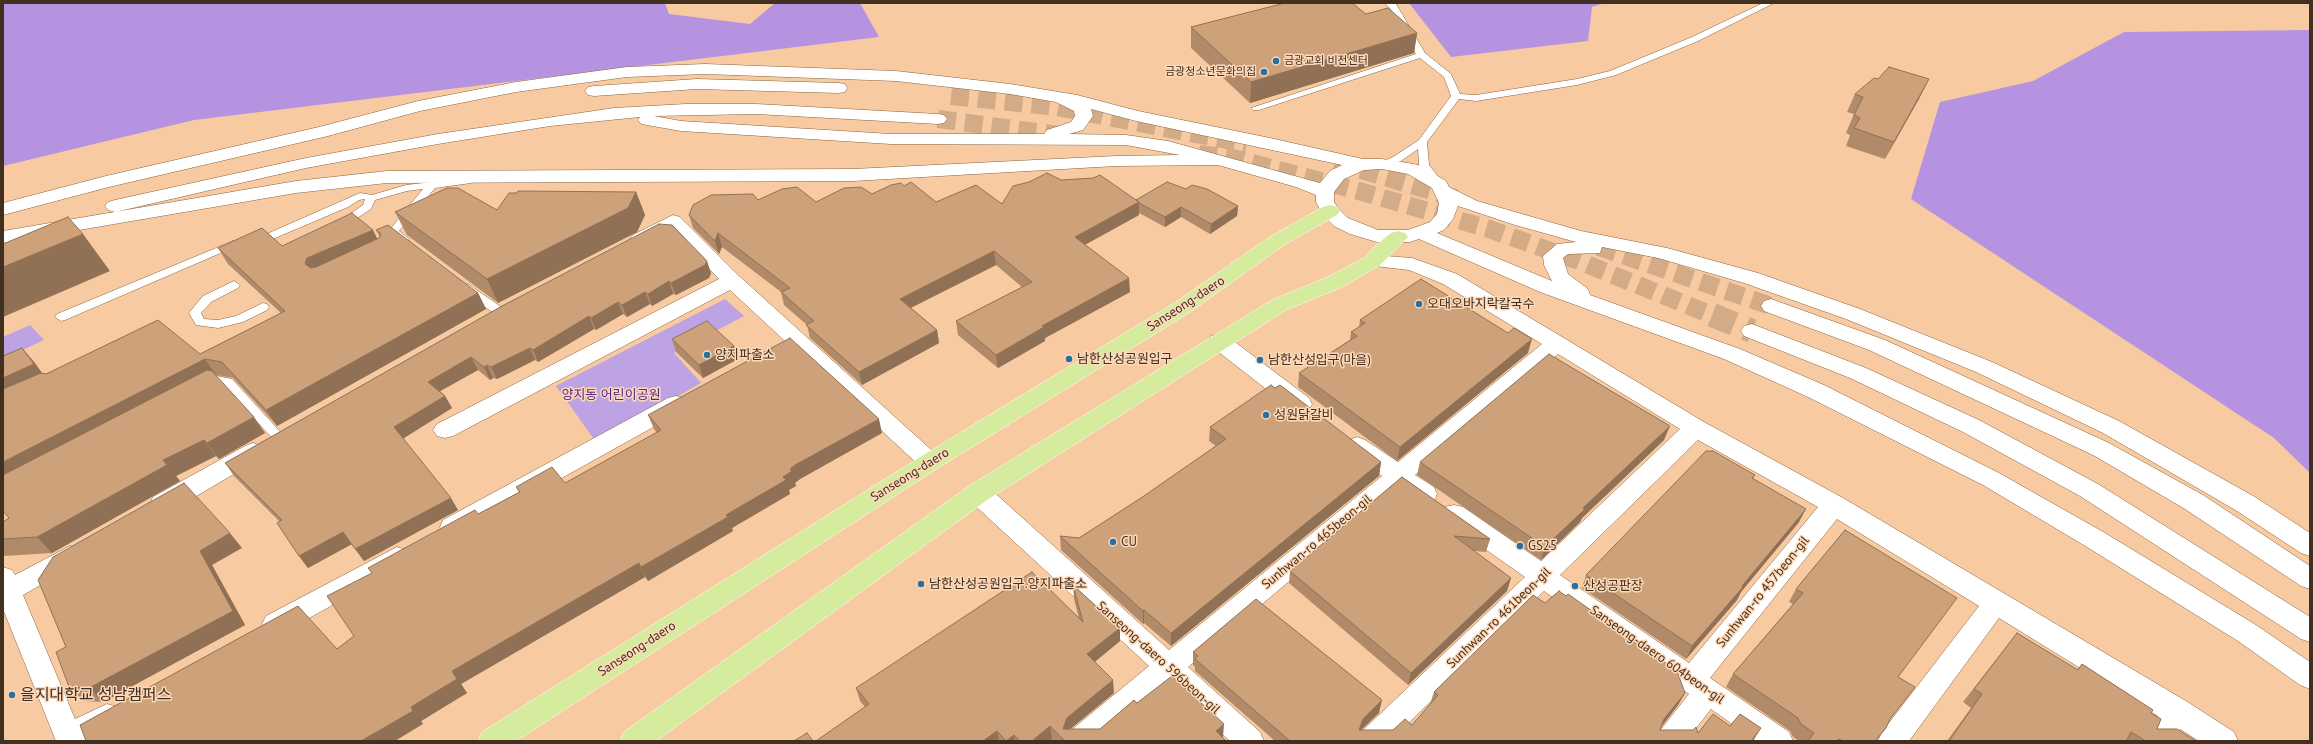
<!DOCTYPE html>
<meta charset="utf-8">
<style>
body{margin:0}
#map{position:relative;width:2313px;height:744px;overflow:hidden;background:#f8caa1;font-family:"PT Sans",sans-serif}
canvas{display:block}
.frame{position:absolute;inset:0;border:4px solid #412f1f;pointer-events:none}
</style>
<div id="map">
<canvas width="2313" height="744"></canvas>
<div class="frame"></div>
</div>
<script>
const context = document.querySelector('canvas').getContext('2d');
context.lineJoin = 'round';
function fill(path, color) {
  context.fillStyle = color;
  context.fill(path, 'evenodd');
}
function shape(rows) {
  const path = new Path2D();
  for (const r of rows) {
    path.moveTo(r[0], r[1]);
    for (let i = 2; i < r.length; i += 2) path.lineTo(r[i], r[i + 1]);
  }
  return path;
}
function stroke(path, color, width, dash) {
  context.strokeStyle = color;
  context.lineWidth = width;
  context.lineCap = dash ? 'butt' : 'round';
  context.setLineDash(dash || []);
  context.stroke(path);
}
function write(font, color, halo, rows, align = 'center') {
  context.font = font + ' "PT Sans","Noto Sans KR",sans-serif';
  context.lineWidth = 3;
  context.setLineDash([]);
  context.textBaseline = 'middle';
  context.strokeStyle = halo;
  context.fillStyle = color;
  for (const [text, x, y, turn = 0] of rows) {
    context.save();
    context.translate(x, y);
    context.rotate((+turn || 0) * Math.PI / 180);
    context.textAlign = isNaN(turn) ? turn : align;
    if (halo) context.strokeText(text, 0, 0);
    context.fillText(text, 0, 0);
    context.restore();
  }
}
fill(shape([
 [725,299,744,316,674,353,701,383,596,442,556,386],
 [30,325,44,340,3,359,3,337]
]), '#bda2e4');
fill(shape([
 [3,3,665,3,669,14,750,24,775,3,860,3,879,37,194,120,3,166],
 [1409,3,1605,3,1592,7,1588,41,1451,57],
 [2310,30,2310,473,2274,438,1911,199,1940,102,2033,81,2124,32]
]), '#b593e1');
stroke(shape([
 [951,96,1057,107,1247,144],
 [938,119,1074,137],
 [1199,154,1233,158,1359,191,1489,229,1579,261,1714,316],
 [1335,162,1461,200],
 [1573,238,1771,306]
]), '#d3ab87', 18, [18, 9]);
stroke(shape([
 [1712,315,1752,331]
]), '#d3ab87', 24, [24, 12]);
const service = shape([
 [1384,3,1396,4,1425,53,1451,74,1460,94,1476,95,1577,79,1610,71,1692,37,1763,3,1774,3,1698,41,1616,75,1577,85,1476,101,1459,99,1427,142,1429,165,1443,183,1438,186,1434,185,1419,165,1418,149,1401,161,1382,167,1377,164,1393,157,1419,140,1451,96,1444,77,1420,58,1259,110,1253,110,1251,108,1416,54,1390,8,1384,3],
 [467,178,472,181,471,183,435,188,399,231,408,238,409,240,408,242,400,242,388,232,423,189,407,191,375,200,371,209,345,226,337,226,336,224,363,205,365,199,359,200,348,207,261,244,257,245,252,242,253,240,360,193,372,195,406,185,467,178],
 [233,241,238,244,237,246,65,320,61,321,55,317,57,314,233,241],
 [234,281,240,285,238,288,211,302,201,313,204,319,218,320,236,316,263,303,267,304,269,307,267,310,243,322,218,328,196,325,189,313,203,296,234,281],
 [468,284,504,309,506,312,504,315,496,315,464,291,462,288,468,284],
 [217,376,232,379,283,435,285,438,283,441,275,441,224,386,219,384,206,390,202,389,200,386,202,383,217,376]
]);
const minor = shape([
 [673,215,680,217,739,276,938,456,942,462,938,468,930,471,922,468,730,290,453,436,445,438,437,436,433,430,437,424,719,279,671,230,640,245,633,243,630,239,633,235,673,215],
 [1373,255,1412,258,1457,274,1704,422,1843,498,2186,701,2234,732,2238,741,2199,741,2180,729,2173,741,2144,741,2158,716,1999,618,1909,741,1878,741,1882,732,1979,606,1837,519,1710,678,1789,732,1793,741,1756,741,1711,709,1686,741,1655,741,1659,732,1689,694,1544,591,1390,741,1357,741,1361,732,1525,577,1445,521,1442,514,1445,507,1454,505,1463,507,1541,561,1680,429,1558,354,1415,475,1434,487,1437,494,1434,501,1425,503,1416,501,1399,488,1188,667,1260,732,1264,741,1230,741,1168,683,1100,741,1065,741,1069,732,1149,666,969,500,966,493,969,486,978,484,987,486,1169,650,1382,476,1349,452,1345,446,1349,440,1357,437,1365,440,1398,462,1542,344,1443,284,1409,270,1366,265,1363,261,1366,257,1373,255],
 [1698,440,1818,507,1689,663,1560,575,1698,440],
 [1219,334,1227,336,1309,398,1312,404,1309,410,1301,412,1293,410,1211,346,1208,341,1211,336,1219,334],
 [676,396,684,398,687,404,684,410,461,534,452,537,443,534,440,527,443,520,668,398,676,396],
 [253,443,261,446,265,452,261,458,171,511,162,513,153,511,150,504,153,497,245,446,253,443],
 [70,546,79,549,83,556,79,563,23,595,75,719,107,704,117,707,121,716,117,725,87,741,56,741,3,609,3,567,12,570,15,575,70,546],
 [397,547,406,550,410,557,406,564,284,632,275,635,266,632,262,624,266,616,397,547]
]);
const secondary = shape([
 [705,64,896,71,1010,84,1077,95,1138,111,1270,138,1363,159,1382,159,1414,164,1421,166,1446,181,1449,187,1477,201,1581,231,1667,248,1758,273,1860,309,1992,362,2119,421,2255,497,2310,533,2310,556,2301,553,2237,511,2103,433,1976,372,1846,319,1744,283,1658,258,1602,247,1600,253,1568,254,1563,258,1568,274,1588,289,1590,295,1740,349,1824,385,1999,473,2105,533,2256,625,2310,662,2310,689,2300,685,2238,641,2087,547,1983,485,1808,397,1724,359,1540,292,1419,239,1410,242,1377,242,1350,234,1334,226,1323,215,1316,202,1316,195,1296,187,1218,165,1116,166,853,181,387,183,296,193,3,243,3,231,296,181,387,171,853,169,1116,156,1180,155,1126,145,891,144,681,131,641,124,638,120,640,117,550,126,438,144,306,168,115,212,108,210,105,206,108,202,115,200,306,158,438,134,614,108,686,104,756,104,938,114,944,115,947,119,944,123,938,124,756,114,654,116,681,121,891,134,1044,134,1047,130,1071,122,1075,116,1074,111,1056,102,1010,94,896,81,705,74,627,77,516,92,420,111,328,136,109,187,3,215,3,203,106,176,319,127,418,101,516,82,627,67,705,64],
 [1091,109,1136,121,1342,165,1330,171,1320,183,1168,141,1126,135,1069,134,1083,130,1093,116,1091,109],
 [1382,169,1408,174,1432,188,1439,203,1437,214,1430,222,1408,230,1378,230,1348,218,1338,208,1334,202,1334,192,1344,179,1364,170,1382,169],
 [1458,206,1515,225,1576,242,1557,244,1543,256,1544,265,1552,281,1437,233,1444,230,1453,219,1458,206],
 [697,79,839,83,845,84,847,88,845,92,839,93,697,89,594,96,588,95,585,91,588,87,594,86,697,79],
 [1771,299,1885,340,2109,443,2203,495,2310,566,2310,589,2301,586,2185,509,2093,455,1869,350,1764,311,1761,306,1764,301,1771,299],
 [1752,324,1866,368,1979,420,2098,484,2310,617,2310,642,2301,639,2080,496,1963,432,1850,378,1744,336,1741,331,1744,326,1752,324]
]);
const primary = shape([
 [1330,205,1337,207,1340,211,1337,215,1284,245,1190,312,938,468,516,741,478,741,482,732,922,456,1176,302,1270,237,1323,207,1330,205],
 [1398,231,1405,233,1408,237,1380,265,1342,287,1286,310,987,500,656,741,620,741,624,732,969,486,1272,300,1328,277,1366,257,1376,245,1391,233,1398,231]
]);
stroke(service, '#8b633d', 1);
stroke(minor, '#8b633d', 1);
stroke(secondary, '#8b633d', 1);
stroke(primary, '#fff', 1);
fill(service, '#fff');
fill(minor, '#fff');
fill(secondary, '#fff');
fill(primary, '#d5eb9d');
fill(shape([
 [1366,14,1417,33,1414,53,1250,103,1191,48,1191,27],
 [1855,94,1920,97,1885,159,1846,146,1850,135,1846,133,1854,114,1847,112],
 [1061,180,1136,200,1186,189,1238,206,1237,216,1210,234,1181,217,1165,227,1139,213,1139,215,1085,245,1130,292,1045,338,1045,341,998,368,958,335,956,321,1022,287,996,265,911,308,937,330,939,343,862,385,810,338,807,325,784,305,781,292,722,247,719,254,693,228,689,215,758,200,816,202,872,194,904,186,936,202,1002,204],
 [636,192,645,215,637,232,498,303,407,235,395,212,497,210],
 [376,230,478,293,486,309,277,426,233,378,216,375,215,375,265,433,219,459,216,456,176,476,180,481,52,553,3,556,3,522,9,518,22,348,42,373,46,374,200,354,281,313,228,264,218,248,282,246,377,239,380,237],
 [711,273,709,278,676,295,673,294,652,306,650,304,627,317,623,314,596,330,594,329,538,362,535,360,497,379,493,378,490,380,478,370,440,391,445,396,452,408,403,438,458,510,364,561,352,544,308,568,299,556,279,521,234,476,225,463,502,306],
 [1360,320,1528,353,1397,461,1298,387,1299,373,1350,340,1351,332,1359,327],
 [672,339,734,346,738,359,703,378,676,352],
 [648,415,882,433,800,479,795,483,796,486,789,490,790,494,732,528,733,531,648,581,645,577,461,684,467,693,421,721,423,724,337,649,354,636,372,573,519,492,516,487,565,483,657,433,654,429],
 [1210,427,1381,462,1379,476,1171,646,1144,623,1143,624,1061,550,1060,536,1079,538,1141,498,1216,446,1209,441],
 [1664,440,1582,518,1580,522,1541,560,1417,475,1420,462],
 [1755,475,1753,479,1799,522,1741,592,1737,600,1686,659,1582,588,1586,575],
 [1402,477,1490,539,1486,552,1474,551,1511,578,1507,591,1408,685,1289,583,1290,571],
 [1845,530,1898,677,1889,720,1886,728,1876,741,1799,741,1793,737,1790,731,1726,687,1733,674,1793,604,1789,602,1796,589],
 [242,548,212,565,245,625,103,702,84,701,69,687,66,647],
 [1073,585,1120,628,1120,641,1095,662,1114,693,1070,729,1100,729,1137,703,1223,737,1223,738,1226,741,1053,741,1052,739,1050,741,816,741,865,707,860,701,856,688,1079,619,1074,599],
 [1545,603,1685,693,1678,705,1662,726,1660,730,1698,733,1753,741,1275,741,1195,671,1195,667,1193,665,1193,652,1379,713,1361,730,1393,730,1412,725,1430,704,1434,692],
 [2017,633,2077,670,2082,664,2151,713,2157,729,2196,741,1947,741,1971,708,1963,702]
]), '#b08a69');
fill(shape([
 [1417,33,1414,53,1250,103,1251,82],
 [1929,79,1920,97,1885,159,1894,142],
 [636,192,645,215,637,232,498,303,487,279],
 [1139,202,1139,215,1075,250,1075,237],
 [1238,206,1237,216,1210,234,1211,224],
 [1181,207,1181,217,1165,227,1165,217],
 [373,230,381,246,314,279,305,264,307,258],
 [718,233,722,247,719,254,715,241],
 [83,234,110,271,3,317,3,267],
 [994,251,996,265,902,312,900,299],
 [707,261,711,273,709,278,676,295,671,283],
 [1129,278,1130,292,1045,338,1045,341,998,368,996,355,1042,326],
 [669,281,673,294,652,306,648,294],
 [645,292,650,304,627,317,622,305],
 [478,293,486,309,277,426,266,410],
 [618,302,623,314,596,330,591,318],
 [589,316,594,329,538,362,533,350],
 [937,330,939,343,862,385,859,372],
 [1532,339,1528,353,1397,461,1400,447],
 [734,346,738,359,703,378,699,365],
 [22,348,35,363,47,380,3,400,3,378],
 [530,348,535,360,497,379,491,367],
 [471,357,478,370,435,394,428,382],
 [205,359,216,375,3,485,3,462],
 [487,365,493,378,490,380,484,367],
 [445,396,452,408,401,440,394,427],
 [254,417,265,433,219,459,207,443],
 [879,419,882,433,800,479,795,483,796,486,789,490,790,494,732,528,733,531,648,581,641,567,726,515,783,477,795,465],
 [1670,426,1664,440,1582,518,1580,522,1541,560,1545,547,1583,508],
 [204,440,216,456,176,476,180,481,52,553,37,537,163,460],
 [1381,462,1379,476,1171,646,1171,633],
 [451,498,458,510,364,561,355,549],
 [1806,509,1799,522,1741,592,1737,600,1686,659,1692,646,1742,586],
 [343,532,352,544,308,568,299,556],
 [230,533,242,548,212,565,245,625,103,702,89,688,200,551],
 [639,563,645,577,461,684,467,693,421,721,423,724,395,741,361,741,411,707,452,671],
 [1511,578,1507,591,1408,685,1411,673],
 [1144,610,1144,623,1143,624,1143,611],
 [1120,628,1120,641,1088,667,1087,654],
 [1113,680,1114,693,1068,731,1063,729,1067,718],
 [1685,693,1678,705,1658,731,1664,719],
 [1382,700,1379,713,1360,731,1359,730,1363,719],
 [1224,724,1223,737,1219,741,1216,731],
 [1050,726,1052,739,1050,741,1032,741],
 [1761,728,1753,741,1751,741],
 [997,731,999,741,983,741],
 [1014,735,1015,741,1007,741]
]), '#907155');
const building = shape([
 [1285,3,1352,3,1366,14,1388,8,1417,33,1251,82,1191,27,1285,3],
 [1889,67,1929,79,1894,142,1854,128,1860,118,1854,115,1863,97,1855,94,1874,78,1878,79,1889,67],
 [1047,173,1061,180,1093,178,1100,175,1139,202,1075,237,1129,278,1042,326,1044,327,996,355,956,321,1032,282,994,251,900,299,937,330,859,372,806,325,814,321,781,292,790,288,718,233,715,241,689,215,693,205,711,195,753,194,758,200,782,189,797,187,816,202,844,188,861,187,872,194,891,185,901,183,904,186,911,182,936,202,976,185,1002,204,1013,186,1029,182,1047,173],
 [1167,182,1186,189,1192,185,1207,189,1238,206,1211,224,1181,207,1165,217,1139,203,1139,202,1136,200,1167,182],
 [447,188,458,188,497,210,509,193,517,193,518,191,636,192,628,208,487,279,395,212,447,188],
 [352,213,373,230,307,258,305,264,311,268,316,267,379,238,381,234,376,230,388,225,478,293,266,410,222,362,205,359,3,462,3,389,41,373,46,374,158,320,200,354,285,311,218,248,262,228,282,246,352,213],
 [68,217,83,234,3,267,3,244,68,217],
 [659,224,672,225,707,261,705,265,671,283,669,281,648,294,645,292,622,305,618,302,591,318,589,316,533,350,530,348,491,367,487,365,484,367,471,357,428,382,445,396,394,427,451,498,355,549,343,532,299,556,277,523,282,520,225,463,502,306,659,224],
 [1421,279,1508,333,1514,328,1532,339,1400,447,1299,373,1357,336,1351,332,1365,323,1360,320,1421,279],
 [707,321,734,346,699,365,672,339,707,321],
 [790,338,879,419,795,465,790,469,792,471,783,477,786,480,726,515,728,517,641,567,639,563,452,671,457,679,411,707,413,711,361,741,86,741,80,725,298,606,337,649,354,636,327,596,372,573,368,568,475,510,478,514,520,492,516,487,552,467,565,483,661,430,648,415,790,338],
 [22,348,34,364,3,378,3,356,22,348],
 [1549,354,1670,426,1583,508,1585,509,1545,547,1420,462,1549,354],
 [207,370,212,371,254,417,207,443,204,440,163,460,167,465,37,537,3,539,3,522,9,518,3,511,3,475,207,370],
 [1271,385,1275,388,1280,385,1381,462,1171,633,1144,610,1143,611,1060,536,1079,538,1141,498,1226,439,1210,427,1271,385],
 [1706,451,1713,451,1755,475,1752,478,1806,509,1742,586,1743,587,1692,646,1586,575,1706,451],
 [1402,477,1490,539,1454,536,1511,578,1411,673,1290,571,1402,477],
 [184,483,230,533,200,551,233,611,89,688,69,687,56,652,66,647,38,580,53,557,184,483],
 [1845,530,1957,598,1898,677,1915,687,1890,719,1886,728,1875,741,1843,741,1839,739,1837,741,1808,741,1814,733,1801,724,1798,718,1733,674,1803,593,1796,589,1845,530],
 [1032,572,1083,622,1073,585,1120,628,1087,654,1113,680,1067,718,1063,729,1100,729,1134,700,1137,703,1172,676,1224,724,1216,731,1226,741,1065,741,1050,726,1032,741,1020,741,1014,735,1006,741,997,731,983,741,816,741,869,704,856,688,1032,572],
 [1559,591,1566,596,1568,594,1677,671,1685,693,1664,719,1660,730,1693,730,1696,727,1698,733,1713,714,1730,726,1740,714,1761,728,1751,741,1290,741,1195,659,1198,656,1193,652,1256,599,1382,700,1363,719,1359,730,1393,730,1405,719,1412,725,1438,695,1434,692,1533,595,1545,603,1559,591],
 [2017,633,2078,670,2082,664,2153,710,2151,713,2161,719,2157,729,2177,729,2196,741,2146,741,2131,732,2126,741,1949,741,1982,694,1974,689,2017,633],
 [807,733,813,741,794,741,807,733]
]);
fill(building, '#cda17a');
stroke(building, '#907155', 1);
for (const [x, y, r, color] of [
 [1276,61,4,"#2770a4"],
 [1264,72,4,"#2770a4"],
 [1419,304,4,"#2770a4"],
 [707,355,4,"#2770a4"],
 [1069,359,4,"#2770a4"],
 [1260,360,4,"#2770a4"],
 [1266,415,4,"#2770a4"],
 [1113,542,4,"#2770a4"],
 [1520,546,4,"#2770a4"],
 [921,584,4,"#2770a4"],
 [1575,586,4,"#2770a4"],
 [12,695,4,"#2770a4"]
]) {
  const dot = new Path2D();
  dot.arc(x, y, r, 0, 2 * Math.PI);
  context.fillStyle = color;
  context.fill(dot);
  stroke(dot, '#fed9b9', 1.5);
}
write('11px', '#412f1f', '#fed9b9', [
 ["금광교회 비전센터",1284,61],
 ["금광청소년문화의집",1256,72,"right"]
], 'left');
write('13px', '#412f1f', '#fed9b9', [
 ["Sanseong-daero",1186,304,-33],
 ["Sanseong-daero",910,475,-32],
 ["Sunhwan-ro 465beon-gil",1317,542,-40],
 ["Sunhwan-ro 457beon-gil",1763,592,-51],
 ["Sunhwan-ro 461beon-gil",1499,618,-44],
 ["Sanseong-daero",637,649,-33],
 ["Sanseong-daero 604beon-gil",1657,655,35],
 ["Sanseong-daero 596beon-gil",1158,658,42]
]);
write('13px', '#412f1f', '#fed9b9', [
 ["오대오바지락칼국수",1427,304],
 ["양지파출소",715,355],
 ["남한산성공원입구",1077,359],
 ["남한산성입구(마을)",1268,360],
 ["성원닭갈비",1274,415],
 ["CU",1121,542],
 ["GS25",1528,546],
 ["남한산성공원입구.양지파출소",929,584],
 ["산성공판장",1583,586]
], 'left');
write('13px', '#552882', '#fed9b9', [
 ["양지동 어린이공원",611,395]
]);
write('16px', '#412f1f', '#fed9b9', [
 ["을지대학교 성남캠퍼스",20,695]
], 'left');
</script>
